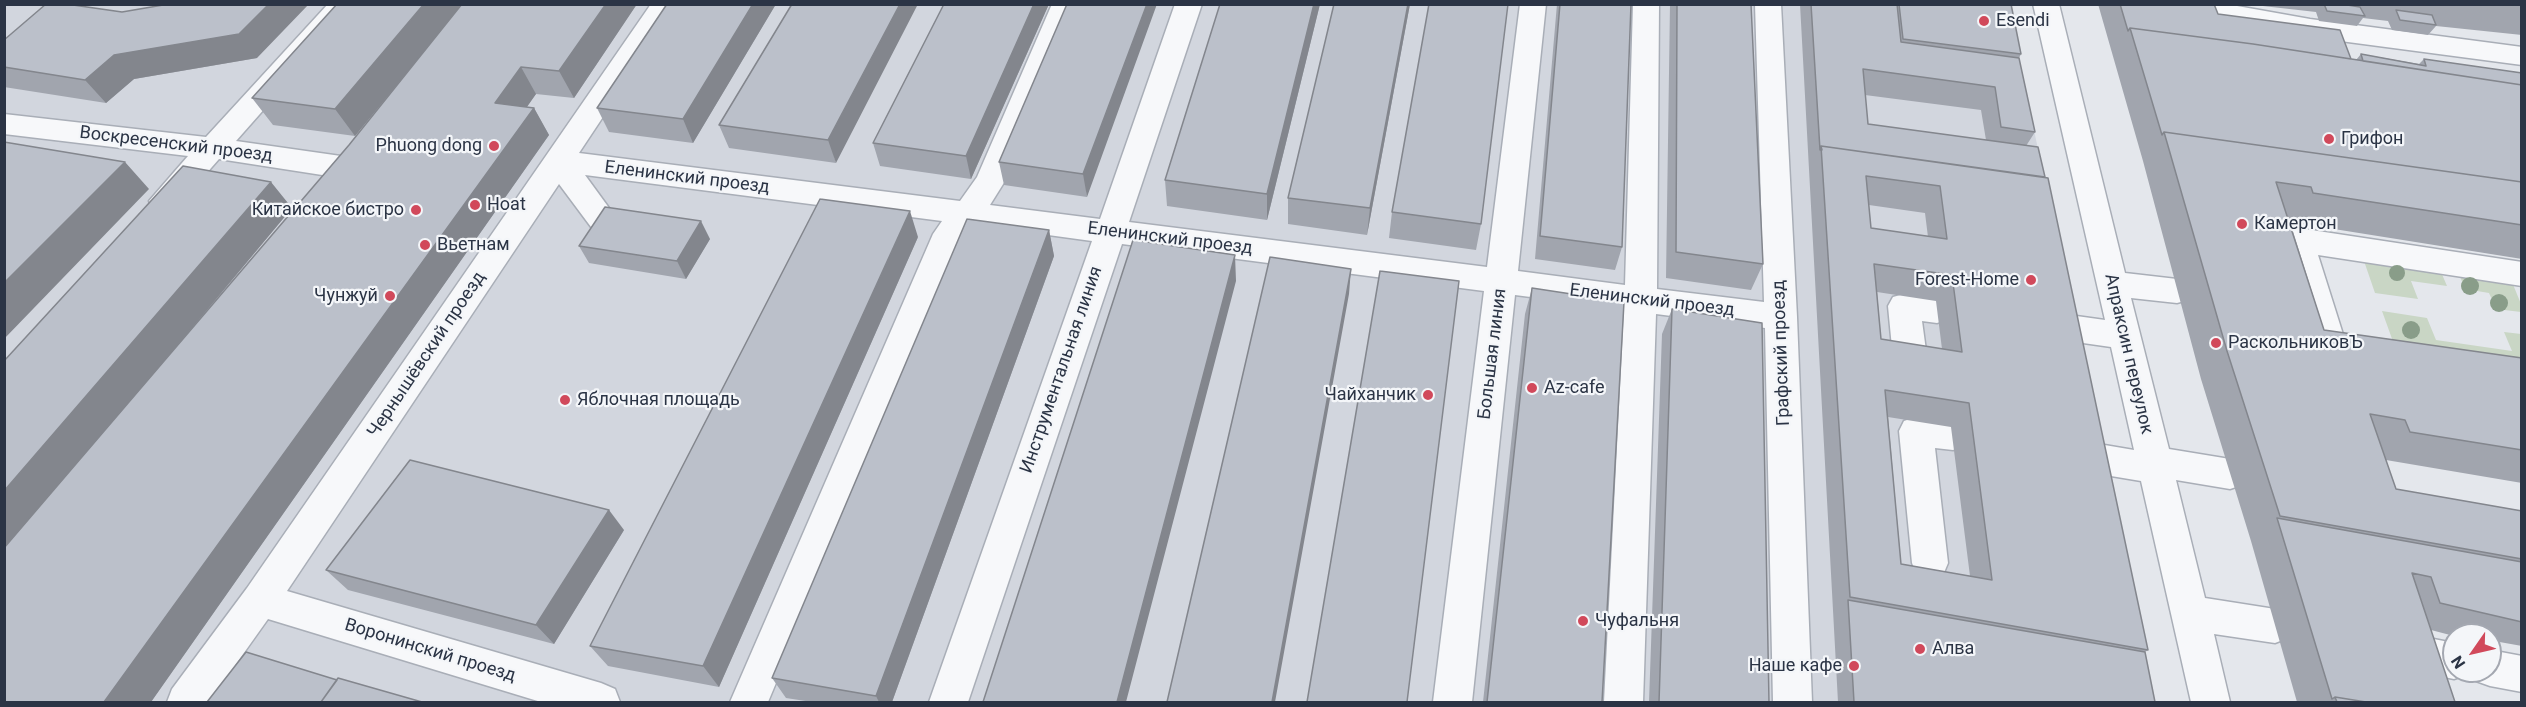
<!DOCTYPE html>
<meta charset="utf-8">
<style>
body{margin:0}
#map{position:relative;width:2526px;height:707px;overflow:hidden;background:#e4e7ec;font-family:Roboto,sans-serif}
canvas{display:block}
.frame{position:absolute;inset:0;border:6px solid #2b3445;pointer-events:none}
.north{position:absolute;left:2442px;top:623px;width:60px;height:60px;box-sizing:border-box;background:#f4f6f9;border:2px solid #a4a8b1;border-radius:50%;rotate:236deg;font-size:16px;font-weight:700;line-height:24px;text-align:center;color:#2b3445}
.north::after{content:'';display:block;margin:auto;width:21px;height:27px;background:#d1495b;clip-path:polygon(50% 0,100% 100%,50% 72%,0 100%)}
</style>
<div id="map">
<canvas width="2526" height="707"></canvas>
<div class="frame"></div>
<div class="north">N</div>
</div>
<script>
const context = document.querySelector('canvas').getContext('2d');
context.lineJoin = 'round';
function fill(path, color) {
  context.fillStyle = color;
  context.fill(path, 'evenodd');
}
function shape(rows) {
  const path = new Path2D();
  for (const r of rows) {
    path.moveTo(r[0], r[1]);
    for (let i = 2; i < r.length; i += 2) path.lineTo(r[i], r[i + 1]);
  }
  return path;
}
function stroke(path, color, width, dash) {
  context.strokeStyle = color;
  context.lineWidth = width;
  context.lineCap = dash ? 'butt' : 'round';
  context.setLineDash(dash || []);
  context.stroke(path);
}
function write(font, color, halo, rows, align = 'center') {
  context.font = font + ' Roboto,sans-serif';
  context.lineWidth = 4.5;
  context.setLineDash([]);
  context.textBaseline = 'middle';
  context.strokeStyle = halo;
  context.fillStyle = color;
  for (const [text, x, y, turn = 0] of rows) {
    context.save();
    context.translate(x, y);
    context.rotate((+turn || 0) * Math.PI / 180);
    context.textAlign = isNaN(turn) ? turn : align;
    if (halo) context.strokeText(text, 0, 0);
    context.fillText(text, 0, 0);
    context.restore();
  }
}
fill(shape([
 [4,5,2008,5,2153,702,5,702]
]), '#d2d6de');
fill(shape([
 [2364,261,2441,272,2447,286,2411,281,2418,299,2375,293],
 [2459,274,2512,282,2521,304,2521,312,2496,309,2489,293,2465,289],
 [2382,311,2427,318,2436,340,2512,351,2504,332,2521,334,2521,379,2400,361]
]), '#c9d6c5');
const minor = shape([
 [328,4,357,4,236,141,348,157,358,160,363,168,358,176,348,179,219,159,175,209,164,212,153,209,149,201,188,156,4,134,4,114,206,137,328,4],
 [651,4,678,4,579,153,960,201,977,177,1052,4,1079,4,1005,181,990,205,1100,219,1175,4,1202,4,1129,222,1487,267,1520,4,1546,4,1518,271,1625,285,1633,4,1659,4,1657,289,1764,302,1755,4,1781,4,1797,317,1812,702,1773,702,1765,328,1656,314,1643,702,1604,702,1624,309,1515,295,1472,702,1433,702,1484,291,1122,244,968,702,929,702,1092,241,975,225,961,240,768,702,730,702,933,234,942,221,585,175,620,223,616,231,605,234,594,231,559,184,287,591,601,683,615,689,620,702,541,702,268,619,209,702,167,702,172,689,247,588,651,4],
 [2033,4,2059,4,2125,273,2177,279,2188,282,2193,291,2188,300,2177,303,2131,298,2169,449,2230,459,2242,463,2248,474,2242,485,2230,489,2176,480,2205,598,2275,609,2288,614,2294,626,2288,638,2275,643,2214,634,2230,702,2191,702,2141,481,2081,471,2069,466,2064,456,2069,446,2081,441,2134,450,2111,347,2055,339,2044,335,2039,326,2044,317,2055,313,2105,320,2033,4],
 [2179,4,2226,4,2310,19,2522,47,2522,65,2310,37,2191,16,2182,13,2178,7,2179,4],
 [2298,228,2522,262,2522,286,2318,255,2347,347,2343,356,2331,360,2319,356,2315,347,2283,240,2287,232,2298,228],
 [1904,294,1948,301,1953,310,1948,319,1937,323,1922,321,1927,358,1922,367,1910,371,1898,367,1893,358,1888,306,1893,297,1904,294],
 [1916,417,1953,422,1965,426,1970,436,1965,446,1953,450,1935,448,1948,563,1943,575,1930,579,1917,575,1912,563,1899,431,1904,421,1916,417],
 [2398,632,2454,643,2454,671,2469,671,2468,674,2454,679,2398,668,2384,663,2379,650,2384,637,2398,632],
 [2490,650,2522,656,2522,692,2490,686,2476,681,2472,671,2490,671,2490,650]
]);
stroke(minor, '#a9aeb7', 3);
fill(minor, '#f7f8fa');
context.fillStyle = '#899d89';
for (const [x, y, r] of [
 [2397,273,8],
 [2470,286,9],
 [2499,303,9],
 [2411,330,9]
]) {
  context.beginPath();
  context.arc(x, y, r, 0, 2 * Math.PI);
  context.fill();
}
fill(shape([
 [637,4,574,98,536,94,526,107,534,108,549,135,151,702,4,361,292,208,194,326,349,145,407,73,355,136,273,125,252,98],
 [667,4,776,4,693,143,609,132,597,108],
 [792,4,836,163,729,148,719,125],
 [944,4,1049,4,971,179,880,166,873,143],
 [1067,4,1087,197,1004,185,999,162],
 [1220,4,1320,4,1267,220,1167,206,1165,180],
 [1334,4,1410,4,1367,235,1288,224,1288,198],
 [1557,4,1631,4,1622,247,1615,270,1535,259],
 [1670,4,1751,4,1763,264,1751,290,1666,278],
 [1800,4,2011,4,2021,54,2019,58,2035,132,2026,146,2148,650,2145,652,2155,702,1838,702],
 [1865,95,1981,110,1986,140,1868,124],
 [1869,205,1925,213,1928,237,1871,228],
 [1877,292,1936,301,1942,349,1881,339],
 [1888,417,1951,427,1970,576,1901,564],
 [2098,4,2214,4,2218,14,2351,59,2356,60,2361,54,2419,64,2424,59,2522,73,2522,259,2290,222,2324,330,2522,358,2522,483,2386,460,2396,489,2522,511,2522,646,2494,641,2490,644,2490,635,2454,636,2431,630,2455,702,2297,702,2251,541,2201,379,2143,161],
 [2245,4,2522,4,2522,35,2436,26,2428,35,2392,30,2388,21,2363,18,2357,26,2319,21,2316,12],
 [4,40,257,58,134,79,106,103,4,87],
 [1392,212,1481,224,1476,250,1389,238],
 [1049,230,1054,256,892,702,812,702,786,698,772,678],
 [918,237,719,687,608,666,590,646],
 [710,239,686,279,589,263,579,246],
 [1532,288,1602,702,1483,702,1525,314],
 [1672,309,1769,702,1649,702,1662,334],
 [624,530,554,644,348,590,326,570]
]), '#a1a5ae');
fill(shape([
 [269,4,309,4,257,58,134,79,106,103,85,80,114,55],
 [424,4,463,4,355,136,335,109],
 [606,4,637,4,574,98,559,71],
 [753,4,776,4,693,143,683,119],
 [900,4,918,4,836,163,828,140],
 [1034,4,1049,4,971,179,966,156],
 [1147,4,1157,4,1087,197,1083,174],
 [1314,4,1320,4,1267,220,1267,194],
 [1408,4,1410,4,1367,235,1370,208],
 [521,67,536,94,511,130,495,103],
 [534,108,549,135,151,702,104,702],
 [125,162,149,189,4,339,4,283],
 [271,182,292,208,4,553,4,491],
 [910,211,918,237,719,687,703,666],
 [701,221,710,239,686,279,677,261],
 [1049,230,1054,256,892,702,879,702,876,696],
 [1235,255,1236,281,1126,702,1117,702],
 [1351,269,1349,294,1275,702,1272,702],
 [609,510,624,530,554,644,536,625]
]), '#83868d');
const building = shape([
 [46,4,66,4,122,12,169,4,269,4,239,34,114,55,85,80,4,67,4,40,46,4],
 [337,4,424,4,335,109,252,98,337,4],
 [462,4,606,4,559,71,521,67,495,103,534,108,104,702,4,702,4,548,349,145,462,4],
 [667,4,753,4,683,119,597,108,667,4],
 [792,4,900,4,828,140,719,125,792,4],
 [944,4,1034,4,966,156,873,143,944,4],
 [1067,4,1147,4,1083,174,999,162,1067,4],
 [1220,4,1314,4,1267,194,1165,180,1220,4],
 [1334,4,1408,4,1370,208,1288,198,1334,4],
 [1429,4,1508,4,1481,224,1392,212,1429,4],
 [1560,4,1631,4,1622,247,1540,236,1560,4],
 [1677,4,1751,4,1763,264,1676,252,1677,4],
 [1811,4,1897,4,1901,42,2019,58,2035,132,2001,127,1995,87,1863,69,1868,124,2038,147,2045,177,1821,146,1822,150,1820,150,1811,4],
 [1899,4,2011,4,2021,54,1903,39,1899,4],
 [2120,4,2214,4,2218,14,2340,30,2351,59,2253,44,2130,28,2128,31,2120,4],
 [2324,4,2341,4,2360,7,2365,16,2327,11,2324,4],
 [2396,10,2432,15,2436,25,2400,20,2396,10],
 [2130,28,2253,44,2522,85,2522,182,2164,132,2162,135,2130,28],
 [2361,54,2426,66,2424,59,2522,73,2522,85,2363,61,2361,54],
 [2164,132,2522,182,2522,225,2313,193,2311,187,2276,182,2324,330,2522,358,2522,450,2410,432,2405,420,2370,414,2396,489,2522,511,2522,559,2280,516,2227,351,2164,132],
 [4,142,125,162,4,283,4,142],
 [1821,146,2048,178,2148,650,1850,597,1821,146],
 [1866,176,1940,186,1947,239,1871,228,1866,176],
 [1874,264,1952,275,1962,352,1881,339,1874,264],
 [1885,390,1969,403,1992,580,1901,564,1885,390],
 [183,166,271,182,4,491,4,361,183,166],
 [820,199,910,211,703,666,590,646,820,199],
 [605,207,701,221,677,261,579,246,605,207],
 [967,219,1049,230,876,696,772,678,967,219],
 [1133,240,1235,255,1117,702,983,702,1133,240],
 [1270,257,1351,269,1272,702,1167,702,1270,257],
 [1380,271,1459,281,1407,702,1307,702,1380,271],
 [1532,288,1624,302,1602,702,1487,702,1532,288],
 [1672,309,1762,323,1769,702,1659,702,1672,309],
 [410,460,609,510,536,625,326,570,410,460],
 [2277,518,2522,562,2522,622,2440,603,2431,577,2412,573,2455,702,2366,702,2335,697,2332,699,2277,518],
 [1848,600,2145,652,2155,702,1854,702,1848,600],
 [246,652,337,680,321,702,207,702,246,652],
 [338,678,422,702,321,702,338,678],
 [2335,697,2366,702,2337,702,2335,697]
]);
fill(building, '#bbc0ca');
stroke(building, '#83868d', 1.5);
for (const [x, y, r, color] of [
 [1984,21,6,"#d1495b"],
 [2329,139,6,"#d1495b"],
 [494,146,6,"#d1495b"],
 [475,205,6,"#d1495b"],
 [416,210,6,"#d1495b"],
 [2242,224,6,"#d1495b"],
 [425,245,6,"#d1495b"],
 [2031,280,6,"#d1495b"],
 [390,296,6,"#d1495b"],
 [2216,343,6,"#d1495b"],
 [1532,388,6,"#d1495b"],
 [1428,395,6,"#d1495b"],
 [565,400,6,"#d1495b"],
 [1583,621,6,"#d1495b"],
 [1920,649,6,"#d1495b"],
 [1854,666,6,"#d1495b"]
]) {
  const dot = new Path2D();
  dot.arc(x, y, r, 0, 2 * Math.PI);
  context.fillStyle = color;
  context.fill(dot);
  stroke(dot, '#f4f6f9', 2);
}
write('18px', '#2b3445', '#f4f6f9', [
 ["Esendi",1996,21],
 ["Грифон",2341,139],
 ["Phuong dong",482,146,"right"],
 ["Hoat",487,205],
 ["Китайское бистро",404,210,"right"],
 ["Камертон",2254,224],
 ["Вьетнам",437,245],
 ["Forest-Home",2019,280,"right"],
 ["Чунжуй",378,296,"right"],
 ["РаскольниковЪ",2228,343],
 ["Az-cafe",1544,388],
 ["Чайханчик",1416,395,"right"],
 ["Яблочная площадь",577,400],
 ["Чуфальня",1595,621],
 ["Алва",1932,649],
 ["Наше кафе",1842,666,"right"]
], 'left');
write('18px', '#2b3445', '#f4f6f9', [
 ["Воскресенский проезд",176,145,7],
 ["Еленинский проезд",687,178,7],
 ["Еленинский проезд",1170,239,7],
 ["Еленинский проезд",1652,301,7],
 ["Графский проезд",1782,353,-92],
 ["Большая линия",1493,354,-83],
 ["Апраксин переулок",2128,354,77],
 ["Чернышёвский проезд",427,355,-56],
 ["Инструментальная линия",1062,370,-71],
 ["Воронинский проезд",430,651,17]
]);
</script>
